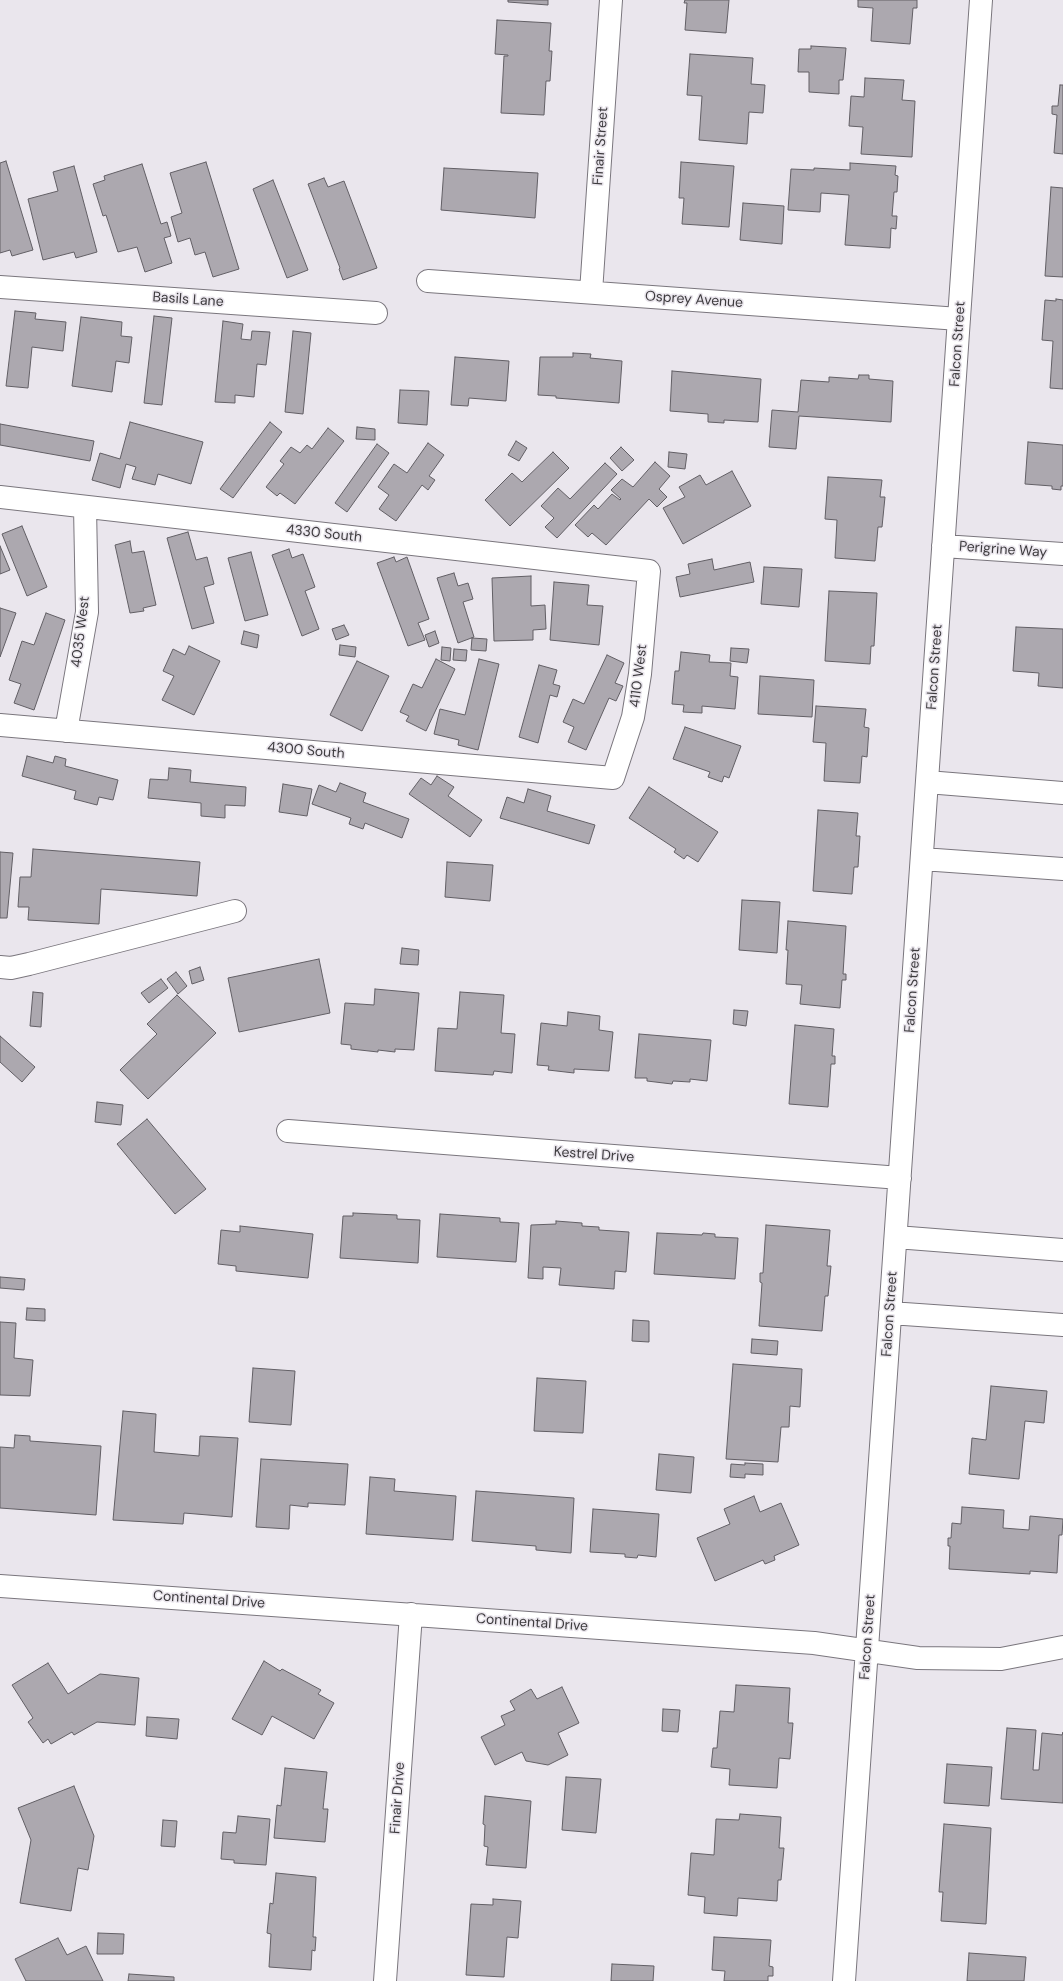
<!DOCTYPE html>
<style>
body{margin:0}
canvas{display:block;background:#eae6ed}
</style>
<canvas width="1063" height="1981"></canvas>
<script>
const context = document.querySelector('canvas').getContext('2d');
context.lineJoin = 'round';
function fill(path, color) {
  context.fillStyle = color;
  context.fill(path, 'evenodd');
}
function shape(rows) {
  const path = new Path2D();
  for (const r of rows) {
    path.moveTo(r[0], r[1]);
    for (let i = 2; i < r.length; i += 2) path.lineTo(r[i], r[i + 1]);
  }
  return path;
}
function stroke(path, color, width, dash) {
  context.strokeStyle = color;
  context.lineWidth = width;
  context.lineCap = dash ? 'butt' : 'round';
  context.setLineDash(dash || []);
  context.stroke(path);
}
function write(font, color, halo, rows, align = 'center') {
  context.font = font + ' "DM Sans",sans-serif';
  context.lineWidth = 3;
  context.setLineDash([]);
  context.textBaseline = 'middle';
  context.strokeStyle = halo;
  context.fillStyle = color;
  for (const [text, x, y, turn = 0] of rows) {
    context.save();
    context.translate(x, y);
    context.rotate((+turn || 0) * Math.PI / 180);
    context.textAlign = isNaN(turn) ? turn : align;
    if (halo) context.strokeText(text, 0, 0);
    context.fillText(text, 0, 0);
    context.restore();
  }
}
const building = shape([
 [508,0,548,0,548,5,508,2,508,0],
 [685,0,729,0,726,33,685,30,687,3,684,3,685,0],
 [858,0,917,0,917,8,913,8,910,44,871,41,873,8,858,7,858,0],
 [497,20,551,23,549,51,552,51,550,81,546,81,544,115,501,113,504,56,508,56,508,55,495,54,497,20],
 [811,46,846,48,843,80,839,80,839,94,809,92,809,72,798,72,799,49,811,49,811,46],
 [690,54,753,58,751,84,765,85,763,113,749,112,747,144,699,140,702,96,687,95,690,54],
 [865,78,904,80,902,100,915,101,912,157,861,154,863,127,849,126,851,96,864,97,865,78],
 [1060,85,1063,85,1063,154,1054,153,1057,115,1052,114,1052,106,1058,106,1060,85],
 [6,161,33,250,12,256,10,250,0,253,0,163,6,161],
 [206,162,239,269,213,277,205,252,195,255,190,238,178,242,171,217,182,213,170,173,206,162],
 [681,162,734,166,729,227,682,224,684,198,679,198,681,162],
 [850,163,896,166,895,175,898,176,897,192,894,192,892,216,897,216,896,229,891,228,890,248,845,245,849,195,821,193,820,212,788,210,791,169,814,170,814,168,850,170,850,163],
 [142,164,161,224,167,222,171,236,164,238,172,263,145,272,137,247,118,252,106,215,103,216,93,184,105,180,104,176,142,164],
 [74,166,97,252,76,258,74,252,43,260,28,199,58,191,53,172,74,166],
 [444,168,538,173,535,218,441,210,444,168],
 [324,178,328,187,344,181,377,268,343,280,339,269,340,268,308,184,324,178],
 [273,180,308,270,287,278,253,189,273,180],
 [1051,187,1063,188,1063,277,1045,276,1051,187],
 [743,203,784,206,782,244,740,240,743,203],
 [1056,299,1063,300,1063,389,1050,388,1053,341,1042,340,1045,300,1056,301,1056,299],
 [15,311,36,313,35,319,66,322,63,351,32,347,28,388,6,386,15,311],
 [154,316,172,318,162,405,144,403,154,316],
 [81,317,122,322,121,336,132,337,129,363,116,361,112,392,72,386,81,317],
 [223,321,243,324,241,339,251,340,252,331,270,332,266,365,257,364,254,397,235,395,235,403,215,402,223,321],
 [293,331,311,333,303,414,285,412,293,331],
 [573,353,591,354,590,358,622,361,619,403,556,398,556,396,538,395,540,357,573,357,573,353],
 [455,357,509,361,506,401,469,398,468,406,451,405,455,357],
 [672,371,761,379,758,422,724,420,724,423,708,422,708,414,670,411,672,371],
 [859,375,869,375,869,379,893,381,891,422,799,416,796,449,769,447,772,410,798,412,801,380,829,382,829,377,858,379,859,375],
 [400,390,429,391,427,425,398,423,400,390],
 [130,422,203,442,191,484,158,474,155,485,132,479,136,467,126,464,120,488,92,480,100,453,120,459,130,422],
 [270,422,282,432,233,498,220,489,270,422],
 [0,424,94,441,90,461,0,445,0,424],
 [357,427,375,429,375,440,356,439,357,427],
 [328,428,344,441,295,504,280,493,277,496,266,487,284,464,280,461,291,447,300,453,307,445,312,449,328,428],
 [516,441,527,448,519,461,508,455,516,441],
 [1028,442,1063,445,1063,486,1061,486,1061,490,1052,489,1052,486,1025,484,1028,442],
 [428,443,444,455,429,476,435,480,428,490,422,485,396,521,379,509,389,495,378,487,394,464,407,473,428,443],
 [377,444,389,453,347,512,335,503,377,444],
 [621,447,634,460,622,471,610,458,621,447],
 [553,452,569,468,510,526,485,500,512,473,522,482,553,452],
 [669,452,687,454,685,469,668,467,669,452],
 [655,462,670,476,659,489,667,497,657,507,649,499,606,545,592,533,588,537,575,525,594,505,598,509,612,494,620,500,621,499,611,490,622,479,633,487,655,462],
 [605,463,617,474,557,538,545,527,554,518,541,506,558,488,570,499,605,463],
 [732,471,751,506,683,544,663,508,685,497,679,487,700,475,706,485,732,471],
 [828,477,882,480,880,497,885,497,882,527,878,527,875,561,835,558,837,520,825,519,828,477],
 [22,526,47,587,27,596,2,534,22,526],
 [188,532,196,560,207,557,214,584,204,587,214,623,192,629,167,538,188,532],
 [130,541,132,553,144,551,156,605,143,608,144,611,130,613,115,545,130,541],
 [0,546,10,570,0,574,0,546],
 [289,549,292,558,303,554,315,587,305,591,319,629,302,636,272,555,289,549],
 [251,552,268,615,245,621,228,558,251,552],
 [394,557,396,562,407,557,429,619,418,623,425,640,408,646,377,563,394,557],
 [712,559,714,570,750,562,754,582,680,597,676,577,690,574,688,564,712,559],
 [764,567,802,569,799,607,761,604,764,567],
 [454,573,458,586,468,583,473,599,463,602,474,637,458,643,437,578,454,573],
 [531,576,531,606,545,605,546,629,533,630,533,640,494,641,492,578,531,576],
 [554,582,589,585,587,605,603,606,599,645,550,640,554,582],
 [829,591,877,593,874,646,871,646,870,664,825,661,829,591],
 [0,608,16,613,0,657,0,608],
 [46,613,65,620,34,710,14,703,21,684,9,680,22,641,34,645,46,613],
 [344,625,349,635,336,640,332,629,344,625],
 [1016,627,1063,629,1063,688,1038,686,1039,673,1013,671,1016,627],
 [244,631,259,635,257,648,241,644,244,631],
 [435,631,439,643,429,647,425,635,435,631],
 [472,638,487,639,486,651,471,650,472,638],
 [340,645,356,647,355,657,339,655,340,645],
 [189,646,220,661,194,715,162,700,174,676,163,671,173,649,185,655,189,646],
 [442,647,451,648,450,661,441,660,442,647],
 [731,648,749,649,747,663,730,661,731,648],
 [454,649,467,650,466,661,453,660,454,649],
 [681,652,710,655,709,662,731,663,730,676,738,677,735,709,702,706,702,713,683,712,684,705,672,704,675,671,679,671,681,652],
 [607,655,624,663,615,683,623,686,616,701,609,698,586,750,568,742,574,727,563,722,573,699,584,704,607,655],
 [436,659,455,669,426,731,406,721,409,716,400,712,413,684,422,688,436,659],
 [479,659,499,664,478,750,458,745,459,740,434,734,440,709,465,715,479,659],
 [357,661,389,676,362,731,330,715,357,661],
 [539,665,557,670,553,684,560,686,557,697,550,695,538,743,519,737,539,665],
 [760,676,814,680,812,717,758,714,760,676],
 [816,706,866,709,864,727,869,728,867,757,862,756,860,783,824,781,826,743,813,742,816,706],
 [685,727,741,746,729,778,724,776,722,782,708,777,710,772,673,759,685,727],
 [27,756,53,763,55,756,66,759,65,766,118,780,113,800,99,797,97,805,74,799,76,791,22,776,27,756],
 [169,768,191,770,190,782,246,787,245,806,225,805,225,818,201,816,201,803,148,798,150,779,168,780,169,768],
 [437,776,454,787,448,796,482,820,470,837,409,794,421,778,431,785,437,776],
 [340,783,366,793,363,802,409,819,402,838,365,823,363,829,349,824,351,818,312,804,319,785,336,792,340,783],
 [283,784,312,789,307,816,279,812,283,784],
 [649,787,718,832,698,862,687,855,684,859,674,852,676,849,629,818,649,787],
 [528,789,551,796,547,811,595,825,589,844,500,818,507,797,524,803,528,789],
 [818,810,858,813,856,836,860,836,858,867,854,867,852,894,813,891,818,810],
 [33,849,200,862,197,896,101,889,99,924,28,920,29,907,18,907,20,877,31,877,33,849],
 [0,852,13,853,7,918,0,918,0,852],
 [447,862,493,865,490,901,445,897,447,862],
 [742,900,780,902,777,953,739,950,742,900],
 [788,921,846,926,843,974,846,974,846,980,842,980,840,1008,800,1004,802,985,786,984,788,950,786,950,788,921],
 [402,948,419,950,418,965,400,964,402,948],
 [319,959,330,1013,239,1032,228,978,319,959],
 [200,967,204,980,192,984,189,971,200,967],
 [176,972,187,986,178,994,167,979,176,972],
 [161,979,168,988,149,1003,141,993,161,979],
 [375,989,419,993,414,1050,395,1049,395,1052,378,1050,378,1052,351,1049,351,1045,341,1044,345,1003,374,1005,375,989],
 [33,992,43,993,41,1027,30,1026,33,992],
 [460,992,504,995,501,1033,515,1034,512,1073,494,1071,493,1075,435,1071,438,1028,457,1029,460,992],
 [177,995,216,1033,148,1099,120,1070,157,1034,147,1024,177,995],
 [734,1010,748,1011,746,1026,733,1024,734,1010],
 [568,1012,600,1016,599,1030,613,1032,609,1071,574,1069,574,1073,548,1070,549,1066,537,1065,541,1023,567,1026,568,1012],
 [795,1025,834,1029,832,1056,835,1056,835,1064,831,1064,828,1107,789,1104,795,1025],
 [639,1034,711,1040,707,1081,690,1079,690,1082,673,1081,672,1084,647,1081,647,1078,635,1078,639,1034],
 [0,1036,35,1067,22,1082,0,1062,0,1036],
 [97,1102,123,1105,121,1125,95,1122,97,1102],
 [147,1119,206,1189,175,1214,117,1144,147,1119],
 [353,1213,397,1215,397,1219,420,1220,418,1263,340,1258,343,1216,353,1216,353,1213],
 [440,1214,500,1218,500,1222,519,1223,516,1262,437,1257,440,1214],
 [556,1221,582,1223,582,1226,599,1227,599,1230,629,1232,626,1272,615,1271,614,1289,559,1285,561,1268,543,1267,543,1279,528,1278,531,1225,556,1224,556,1221],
 [766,1225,830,1230,827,1266,831,1266,828,1296,825,1296,822,1331,759,1326,762,1283,760,1282,760,1273,763,1273,766,1225],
 [240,1226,313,1234,308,1278,236,1271,236,1266,218,1264,221,1230,240,1232,240,1226],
 [657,1233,702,1235,703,1233,715,1234,715,1237,738,1238,735,1279,654,1274,657,1233],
 [0,1277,25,1279,24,1290,0,1288,0,1277],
 [27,1308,45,1309,45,1321,26,1320,27,1308],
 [633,1320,649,1321,649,1342,632,1341,633,1320],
 [0,1322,16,1323,14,1358,33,1360,30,1396,0,1395,0,1322],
 [752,1339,778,1341,777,1355,751,1353,752,1339],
 [733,1364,802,1369,800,1407,790,1406,789,1427,781,1427,778,1462,726,1459,733,1364],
 [253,1368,295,1371,291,1425,249,1422,253,1368],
 [537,1378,586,1381,583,1433,534,1431,537,1378],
 [991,1386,1047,1391,1044,1423,1025,1421,1019,1479,969,1474,972,1438,986,1440,991,1386],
 [123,1411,156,1414,154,1452,199,1456,200,1436,238,1438,232,1517,184,1513,183,1524,113,1520,123,1411],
 [15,1435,30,1436,30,1441,101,1446,96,1515,0,1508,0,1447,14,1448,15,1435],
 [659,1454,694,1457,691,1493,656,1490,659,1454],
 [261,1459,348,1464,345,1505,308,1503,308,1507,290,1505,289,1529,256,1527,261,1459],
 [745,1463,763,1464,763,1475,745,1474,745,1478,730,1477,731,1464,745,1465,745,1463],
 [370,1477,395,1479,394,1491,456,1496,453,1540,366,1534,370,1477],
 [476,1491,574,1498,571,1553,536,1550,536,1546,472,1541,476,1491],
 [754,1496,760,1512,781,1503,799,1545,774,1556,775,1560,765,1564,763,1560,715,1581,697,1538,730,1524,724,1509,754,1496],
 [962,1507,1004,1510,1003,1528,1029,1530,1030,1516,1063,1519,1062,1535,1059,1535,1057,1573,1030,1571,1030,1574,949,1569,950,1546,948,1546,948,1538,951,1538,952,1523,961,1524,962,1507],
 [593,1509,659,1514,656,1557,638,1555,637,1558,625,1557,625,1554,590,1552,593,1509],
 [264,1661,280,1671,282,1669,321,1690,318,1694,334,1703,314,1739,272,1716,262,1735,232,1719,264,1661],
 [48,1663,68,1694,100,1674,139,1678,135,1725,97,1722,74,1735,72,1732,51,1744,48,1739,43,1743,28,1722,33,1718,12,1685,48,1663],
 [736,1685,790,1688,788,1723,793,1723,790,1759,779,1758,777,1788,729,1785,730,1769,711,1767,713,1748,717,1748,720,1711,734,1712,736,1685],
 [562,1687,579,1723,558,1733,568,1755,548,1765,526,1761,522,1752,495,1765,481,1737,505,1725,501,1716,515,1710,510,1701,531,1689,537,1699,562,1687],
 [663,1709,680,1710,678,1732,662,1731,663,1709],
 [147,1717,179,1719,177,1739,146,1736,147,1717],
 [1007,1728,1036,1730,1033,1770,1039,1770,1042,1733,1062,1735,1063,1732,1063,1803,1001,1799,1007,1728],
 [947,1764,992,1767,989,1806,944,1803,947,1764],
 [285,1768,327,1772,323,1809,328,1809,325,1842,274,1838,277,1805,281,1806,285,1768],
 [566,1777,601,1779,596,1833,562,1830,566,1777],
 [74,1786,94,1836,88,1870,78,1868,71,1911,20,1903,31,1840,18,1808,74,1786],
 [485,1796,531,1801,526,1868,486,1865,488,1847,484,1846,485,1825,483,1824,485,1796],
 [740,1814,781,1817,779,1848,784,1848,781,1880,778,1880,777,1901,738,1898,737,1916,704,1913,705,1897,688,1895,691,1853,714,1855,716,1819,739,1820,740,1814],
 [238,1816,270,1819,266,1865,234,1863,234,1860,221,1859,223,1832,236,1833,238,1816],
 [163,1820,177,1821,175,1847,161,1846,163,1820],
 [944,1824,991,1828,986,1924,941,1921,943,1892,939,1892,944,1824],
 [276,1873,316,1877,313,1937,316,1937,315,1951,312,1950,311,1970,269,1967,271,1934,267,1933,270,1903,273,1904,276,1873],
 [493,1899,521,1901,518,1938,507,1937,504,1977,466,1975,471,1904,493,1905,493,1899],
 [98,1933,124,1934,123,1954,97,1954,98,1933],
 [714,1937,771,1940,769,1966,773,1967,773,1976,768,1976,768,1981,724,1981,725,1971,712,1970,714,1937],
 [58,1938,67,1955,86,1946,103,1981,26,1981,15,1959,58,1938],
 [969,1953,1026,1957,1024,1981,967,1981,969,1953],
 [612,1964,654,1966,653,1981,611,1981,612,1964],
 [129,1974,174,1977,174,1981,128,1981,129,1974]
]);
fill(building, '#aca8af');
stroke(building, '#625f65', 1);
const minor = shape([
 [428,281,959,319],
 [0,287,376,313],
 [591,292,611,0],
 [0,497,649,571,640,674,633,717,613,778,0,725],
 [943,546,1063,554],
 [66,731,87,612,85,507],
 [927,782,1063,793],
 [922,859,1063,869],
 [0,967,11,968,29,964,235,911],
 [288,1131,900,1178],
 [896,1237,1063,1250],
 [890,1313,1063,1325],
 [0,1586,814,1643,918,1658,1001,1659,1063,1647],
 [385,1981,411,1614],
 [844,1981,981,0]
]);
stroke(minor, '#7a767d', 24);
stroke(minor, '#fff', 22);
write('14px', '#3d3b3e', '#eae6ed', [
 ["Finair Street",601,146,-86],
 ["Basils Lane",188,300,4],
 ["Osprey Avenue",694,300,4],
 ["Falcon Street",958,344,-86],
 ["4330 South",324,534,6],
 ["Perigrine Way",1003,550,4],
 ["4035 West",81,632,-83],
 ["Falcon Street",935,667,-86],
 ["4110 West",639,676,-83],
 ["4300 South",306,751,5],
 ["Falcon Street",913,990,-86],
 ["Kestrel Drive",594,1155,4],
 ["Falcon Street",890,1314,-86],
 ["Continental Drive",209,1600,4],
 ["Continental Drive",532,1623,4],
 ["Falcon Street",868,1637,-86],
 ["Finair Drive",398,1798,-86]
]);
</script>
